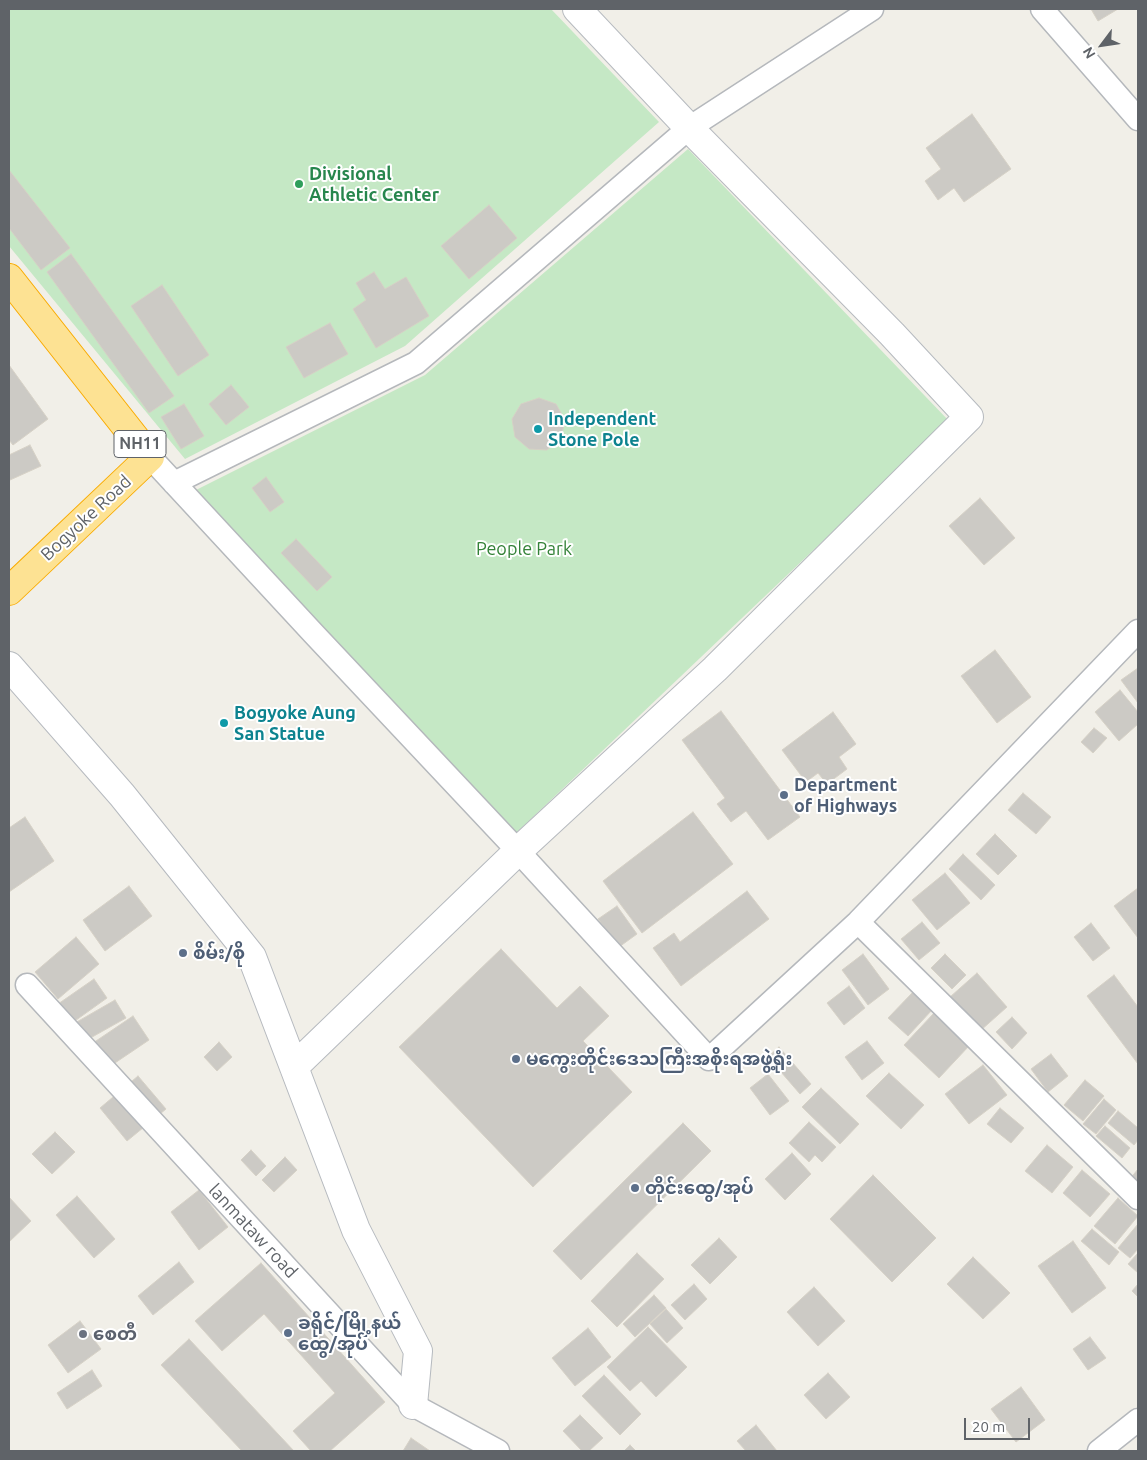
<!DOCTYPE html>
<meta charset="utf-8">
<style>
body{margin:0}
#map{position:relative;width:1147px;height:1460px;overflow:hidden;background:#f1efe8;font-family:Ubuntu,sans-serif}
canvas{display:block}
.frame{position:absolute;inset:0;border:10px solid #5f6368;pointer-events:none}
.north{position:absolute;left:1077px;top:20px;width:50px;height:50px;-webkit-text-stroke:4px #fff;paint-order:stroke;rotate:239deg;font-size:14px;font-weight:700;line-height:20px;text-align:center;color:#5f6368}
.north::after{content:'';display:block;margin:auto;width:18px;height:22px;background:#5f6368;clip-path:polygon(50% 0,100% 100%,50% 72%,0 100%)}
.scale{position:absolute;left:964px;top:1418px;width:66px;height:22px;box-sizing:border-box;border:2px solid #5f6368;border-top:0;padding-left:6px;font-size:15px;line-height:18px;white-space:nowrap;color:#5f6368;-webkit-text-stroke:4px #fff;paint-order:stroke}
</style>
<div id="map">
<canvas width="1147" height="1460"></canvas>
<div class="frame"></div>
<div class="north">N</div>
<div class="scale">20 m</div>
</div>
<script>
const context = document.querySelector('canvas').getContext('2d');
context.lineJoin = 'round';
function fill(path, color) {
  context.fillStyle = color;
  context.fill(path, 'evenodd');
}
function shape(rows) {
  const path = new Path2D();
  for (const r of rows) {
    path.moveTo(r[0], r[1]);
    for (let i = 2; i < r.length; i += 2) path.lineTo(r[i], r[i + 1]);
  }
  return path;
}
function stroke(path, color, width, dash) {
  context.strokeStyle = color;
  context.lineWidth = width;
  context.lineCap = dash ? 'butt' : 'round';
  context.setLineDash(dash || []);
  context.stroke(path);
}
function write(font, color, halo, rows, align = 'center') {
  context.font = font + ' Ubuntu,"Noto Sans Myanmar",sans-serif';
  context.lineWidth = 4;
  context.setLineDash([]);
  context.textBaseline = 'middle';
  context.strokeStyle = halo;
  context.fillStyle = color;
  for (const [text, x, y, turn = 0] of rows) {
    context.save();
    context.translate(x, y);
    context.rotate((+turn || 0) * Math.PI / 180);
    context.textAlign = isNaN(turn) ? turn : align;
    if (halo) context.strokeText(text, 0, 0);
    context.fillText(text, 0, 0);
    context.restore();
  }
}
fill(shape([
 [9,9,551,9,659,122,405,346,185,459,9,246],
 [688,149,949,421,513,836,196,490,425,375]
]), '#c5e8c5');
const building = shape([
 [1091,9,1118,9,1098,21,1091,9],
 [972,114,1011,169,964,202,954,188,938,200,925,181,941,169,926,148,972,114],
 [9,170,70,248,41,270,9,228,9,170],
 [489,205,517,238,469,279,441,246,489,205],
 [71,254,174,396,149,413,47,272,71,254],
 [374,272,385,289,406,277,429,316,376,348,353,309,366,300,356,283,374,272],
 [162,285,209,355,178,376,131,306,162,285],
 [330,323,348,354,304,378,286,347,330,323],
 [9,365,48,419,13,445,9,440,9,365],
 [231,385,249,407,226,425,209,404,231,385],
 [539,398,556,404,565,420,561,438,547,450,529,449,515,437,512,419,521,404,539,398],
 [184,404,204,436,181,449,161,417,184,404],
 [30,445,41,466,10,480,9,477,9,455,30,445],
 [266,477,284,502,270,512,252,488,266,477],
 [980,498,1015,538,984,565,949,526,980,498],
 [296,539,332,577,317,591,281,553,296,539],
 [995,650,1031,697,997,723,961,676,995,650],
 [1138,668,1138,703,1121,680,1138,668],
 [1120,690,1138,712,1138,724,1119,741,1095,712,1120,690],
 [721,711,800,817,768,840,746,811,731,822,717,804,725,798,682,740,721,711],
 [833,712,856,744,839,757,847,769,827,784,818,773,806,782,782,750,833,712],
 [1094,728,1107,738,1093,753,1081,742,1094,728],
 [1023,793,1051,817,1036,834,1008,810,1023,793],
 [693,812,733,864,642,933,603,881,693,812],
 [25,817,54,861,9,892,9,828,25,817],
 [995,834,1017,856,998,875,976,854,995,834],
 [963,854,995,885,981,900,949,869,963,854],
 [945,873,970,903,937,930,912,900,945,873],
 [129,886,152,916,105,951,83,920,129,886],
 [1138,888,1138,938,1114,906,1138,888],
 [747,891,769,919,681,986,653,948,674,933,680,942,747,891],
 [617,906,637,934,619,947,598,919,617,906],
 [922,922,940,943,919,960,901,939,922,922],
 [1091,923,1110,948,1093,961,1074,937,1091,923],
 [76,937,99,964,58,999,35,972,76,937],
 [501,949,557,1008,580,986,609,1016,583,1041,632,1092,533,1187,399,1047,501,949],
 [863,954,889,989,868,1005,842,970,863,954],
 [945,954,966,975,952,989,931,968,945,954],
 [977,973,1007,1007,980,1031,950,997,977,973],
 [1114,975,1138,1007,1138,1064,1087,996,1114,975],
 [94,979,107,998,72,1023,58,1004,94,979],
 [849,986,865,1008,844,1025,827,1003,849,986],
 [913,992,932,1010,908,1036,888,1018,913,992],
 [115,1000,126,1018,85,1041,75,1023,115,1000],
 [934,1013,969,1046,939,1078,904,1045,934,1013],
 [133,1016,149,1040,109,1067,93,1043,133,1016],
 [1012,1017,1027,1033,1012,1049,996,1032,1012,1017],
 [867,1041,884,1063,862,1080,845,1057,867,1041],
 [219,1042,232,1057,217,1071,204,1057,219,1042],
 [779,1047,811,1084,800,1094,768,1057,779,1047],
 [1051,1054,1068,1076,1048,1092,1031,1069,1051,1054],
 [983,1065,1007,1095,969,1124,945,1094,983,1065],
 [889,1073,924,1105,901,1129,866,1096,889,1073],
 [768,1074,789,1101,770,1115,750,1088,768,1074],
 [138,1076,166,1109,127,1141,100,1108,138,1076],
 [1085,1080,1104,1096,1083,1121,1064,1105,1085,1080],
 [821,1088,859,1124,840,1144,802,1107,821,1088],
 [1104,1099,1116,1110,1096,1134,1083,1124,1104,1099],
 [1000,1108,1024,1128,1011,1143,987,1124,1000,1108],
 [1118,1111,1138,1128,1138,1140,1134,1145,1108,1123,1118,1111],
 [809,1122,836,1147,822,1162,815,1155,809,1162,789,1143,809,1122],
 [683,1123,711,1151,581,1280,553,1251,683,1123],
 [1105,1126,1130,1148,1122,1158,1096,1136,1105,1126],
 [55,1132,75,1152,52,1174,32,1154,55,1132],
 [1047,1145,1073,1167,1052,1193,1025,1171,1047,1145],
 [251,1150,266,1166,256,1176,241,1160,251,1150],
 [792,1153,811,1174,785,1200,765,1179,792,1153],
 [285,1157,297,1170,274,1192,262,1180,285,1157],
 [1138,1169,1138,1185,1130,1179,1138,1169],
 [1082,1170,1110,1194,1090,1217,1063,1193,1082,1170],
 [873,1175,936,1238,892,1282,830,1219,873,1175],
 [199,1190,228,1227,199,1250,171,1212,199,1190],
 [77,1196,115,1239,94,1258,56,1215,77,1196],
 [9,1197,31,1221,9,1242,9,1197],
 [1118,1198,1138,1216,1115,1244,1094,1226,1118,1198],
 [1138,1224,1138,1249,1130,1258,1118,1248,1138,1224],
 [1092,1229,1119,1252,1109,1265,1081,1241,1092,1229],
 [719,1238,737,1257,710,1284,691,1265,719,1238],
 [1073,1241,1106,1288,1072,1313,1038,1266,1073,1241],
 [637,1253,664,1279,617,1327,591,1301,637,1253],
 [1138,1253,1138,1273,1128,1264,1138,1253],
 [973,1257,1010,1293,983,1319,947,1284,973,1257],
 [179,1262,194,1282,153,1315,138,1296,179,1262],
 [261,1263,385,1402,330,1451,311,1451,293,1431,335,1393,264,1314,222,1351,195,1321,261,1263],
 [694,1284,707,1299,685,1320,671,1305,694,1284],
 [1138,1284,1138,1297,1132,1291,1138,1284],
 [814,1287,845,1321,818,1346,787,1312,814,1287],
 [654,1295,666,1308,635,1337,623,1324,654,1295],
 [666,1309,683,1328,667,1343,650,1324,666,1309],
 [80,1321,101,1349,68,1373,48,1345,80,1321],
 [648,1327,687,1367,656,1397,641,1381,630,1391,607,1367,648,1327],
 [588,1328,611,1357,575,1386,552,1358,588,1328],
 [1090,1337,1106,1358,1088,1370,1073,1349,1090,1337],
 [189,1339,294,1451,242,1451,161,1365,189,1339],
 [92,1370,102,1386,67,1409,57,1393,92,1370],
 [828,1373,850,1397,826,1419,804,1395,828,1373],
 [604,1375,641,1414,620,1435,582,1396,604,1375],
 [1021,1387,1045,1420,1016,1442,991,1409,1021,1387],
 [580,1415,603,1438,589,1451,582,1451,563,1431,580,1415],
 [756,1425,777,1451,746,1451,737,1441,756,1425],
 [411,1438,430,1451,403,1451,411,1438],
 [630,1445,636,1451,624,1451,630,1445]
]);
fill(building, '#cccac5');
stroke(building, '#d6d1c6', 1);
const street = shape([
 [1042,9,1138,119],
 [150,457,313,633,518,851,709,1059,858,922,1138,631],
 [174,483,416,363,689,128,872,9],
 [858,922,1138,1198],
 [27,985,413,1405,498,1451],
 [1099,1451,1138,1420]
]);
const secondary = shape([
 [9,666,122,795,252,957,356,1230,418,1351,413,1405],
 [294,1067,518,851,715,669,969,417,892,334,689,128,577,9]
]);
const highway = shape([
 [9,278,150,457,9,591]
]);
stroke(street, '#b5b8bc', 25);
stroke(secondary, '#b6babf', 30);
stroke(highway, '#f9ab00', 30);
stroke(street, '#fff', 22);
stroke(secondary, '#fff', 28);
stroke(highway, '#fde293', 28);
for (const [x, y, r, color] of [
 [299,184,5,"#2e9e5b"],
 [538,429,5,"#0f9aa8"],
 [224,723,5,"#0f9aa8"],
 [784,795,5,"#5c6f8a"],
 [183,953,5,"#5c6f8a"],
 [516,1059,5,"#5c6f8a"],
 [635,1188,5,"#5c6f8a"],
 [288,1333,5,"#5c6f8a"],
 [83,1334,5,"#6b7280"]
]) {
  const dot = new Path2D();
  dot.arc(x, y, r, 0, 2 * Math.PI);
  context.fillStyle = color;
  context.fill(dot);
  stroke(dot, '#fff', 2);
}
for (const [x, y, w] of [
 [140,444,52]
]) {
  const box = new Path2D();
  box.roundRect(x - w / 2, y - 13.5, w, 27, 4);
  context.fillStyle = '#fff';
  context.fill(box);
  stroke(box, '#5f6368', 1);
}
write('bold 16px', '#5f6368', null, [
 ["NH11",140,444]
]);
write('bold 18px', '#27864d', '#fff', [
 ["Divisional",309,174],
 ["Athletic Center",309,195]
], 'left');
write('bold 18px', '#0d838f', '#fff', [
 ["Independent",548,419],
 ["Stone Pole",548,440],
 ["Bogyoke Aung",234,713],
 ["San Statue",234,734]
], 'left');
write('18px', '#5f6368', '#fff', [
 ["Bogyoke Road",86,518,-43],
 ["lanmataw road",253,1231,47]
]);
write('18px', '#348238', '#fff', [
 ["People Park",524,549]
]);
write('bold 18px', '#4e5e75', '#fff', [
 ["Department",794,785],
 ["of Highways",794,806],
 ["စိမ်း/စို",193,953],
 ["မကွေးတိုင်းဒေသကြီးအစိုးရအဖွဲ့ရုံး",526,1059],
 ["တိုင်းထွေ/အုပ်",645,1188],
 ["ခရိုင်/မြို့နယ်",298,1323],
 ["ထွေ/အုပ်",298,1344]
], 'left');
write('bold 18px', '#5b616d', '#fff', [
 ["စေတီ",93,1334]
], 'left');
</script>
